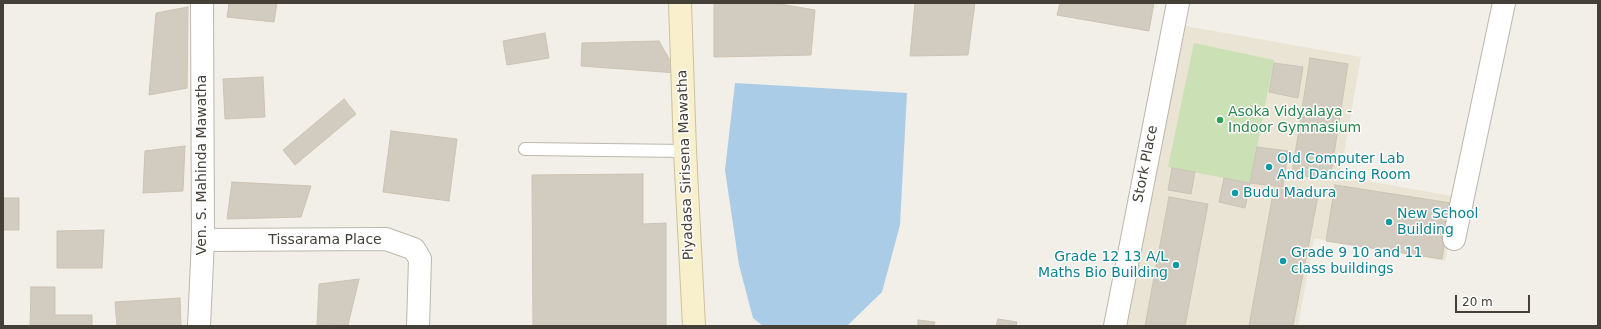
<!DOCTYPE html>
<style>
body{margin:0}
#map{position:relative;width:1601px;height:329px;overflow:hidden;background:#f2efe8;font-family:"DejaVu Sans",sans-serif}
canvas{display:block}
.frame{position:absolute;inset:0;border:4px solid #444037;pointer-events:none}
.scale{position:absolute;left:1455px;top:295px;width:75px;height:18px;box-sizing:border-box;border:2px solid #444037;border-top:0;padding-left:5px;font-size:12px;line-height:14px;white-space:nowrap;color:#444037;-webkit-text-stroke:3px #fff;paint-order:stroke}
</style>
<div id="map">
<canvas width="1601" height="329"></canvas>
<div class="frame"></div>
<div class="scale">20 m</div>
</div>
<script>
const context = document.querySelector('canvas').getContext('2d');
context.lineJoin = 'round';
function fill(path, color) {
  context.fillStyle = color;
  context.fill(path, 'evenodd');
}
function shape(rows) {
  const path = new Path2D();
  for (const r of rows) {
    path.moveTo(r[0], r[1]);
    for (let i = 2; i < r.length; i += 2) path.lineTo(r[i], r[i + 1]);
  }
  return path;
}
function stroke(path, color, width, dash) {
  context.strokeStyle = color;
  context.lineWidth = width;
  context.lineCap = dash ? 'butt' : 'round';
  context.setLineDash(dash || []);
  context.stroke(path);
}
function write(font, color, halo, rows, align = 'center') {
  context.font = font + ' "DejaVu Sans",sans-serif';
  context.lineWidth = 3;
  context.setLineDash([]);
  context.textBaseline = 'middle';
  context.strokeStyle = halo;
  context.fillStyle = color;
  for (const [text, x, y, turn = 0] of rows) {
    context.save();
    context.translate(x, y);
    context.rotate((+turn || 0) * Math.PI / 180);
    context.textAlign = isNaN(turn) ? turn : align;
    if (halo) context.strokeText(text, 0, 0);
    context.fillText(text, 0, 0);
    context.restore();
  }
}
fill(shape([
 [1174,24,1361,57,1340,176,1457,197,1445,261,1314,238,1298,326,1120,326]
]), '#e9e4d3');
fill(shape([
 [1194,43,1274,60,1250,183,1168,167]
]), '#cbe1b5');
fill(shape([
 [735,83,907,93,900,225,882,292,847,326,763,326,753,318,739,265,725,170]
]), '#abcce7');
const building = shape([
 [229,3,277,3,274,22,227,17,229,3],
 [714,3,774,3,815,10,811,55,714,57,714,3],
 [915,3,975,3,968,55,910,56,915,3],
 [1060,3,1154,3,1149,31,1057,15,1060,3],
 [188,7,187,88,149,95,156,13,188,7],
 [545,33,549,58,507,65,503,41,545,33],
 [659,41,677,73,581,66,582,43,659,41],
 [1310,58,1348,64,1330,180,1292,174,1310,58],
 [1274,63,1303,67,1298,98,1269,92,1274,63],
 [263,77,265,117,225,119,223,79,263,77],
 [344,99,356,114,295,165,283,150,344,99],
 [391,131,457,139,449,201,383,192,391,131],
 [185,146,183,191,143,193,145,151,185,146],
 [1257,147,1288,151,1283,187,1250,183,1257,147],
 [1172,168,1195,172,1191,194,1168,190,1172,168],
 [643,174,643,224,666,223,666,326,533,326,532,175,643,174],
 [1224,178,1250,183,1245,208,1219,202,1224,178],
 [232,182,311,186,301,217,227,219,232,182],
 [1335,185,1451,203,1442,259,1326,241,1335,185],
 [1274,188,1318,196,1293,326,1249,326,1274,188],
 [1169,197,1208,204,1185,326,1145,326,1169,197],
 [3,198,19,198,19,230,3,230,3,198],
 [104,230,102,268,57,268,57,231,104,230],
 [359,279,348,325,317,326,319,284,359,279],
 [31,287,55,287,55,315,92,315,92,326,30,326,31,287],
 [180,298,181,326,117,326,115,302,180,298],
 [998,319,1017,322,1016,326,996,326,998,319],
 [918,320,935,322,934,326,918,326,918,320]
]);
fill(building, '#d2cbbf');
stroke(building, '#ccc3b3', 1);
const lane = shape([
 [525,149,685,151]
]);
const street = shape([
 [1454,239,1504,3],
 [203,240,386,239,414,249,420,259,418,326],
 [199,326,203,240,202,3],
 [1115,326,1178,3]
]);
const secondary = shape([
 [680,3,685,151,694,326]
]);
stroke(lane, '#bcb7ab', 14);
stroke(street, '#bcb7ab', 24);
stroke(secondary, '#ccc29d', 24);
stroke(lane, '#fff', 12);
stroke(street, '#fff', 22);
stroke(secondary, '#f8efcc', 22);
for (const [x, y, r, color] of [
 [1220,120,4,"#2e9e5b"],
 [1269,167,4,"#0f9aa8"],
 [1235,193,4,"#0f9aa8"],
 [1389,222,4,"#0f9aa8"],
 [1283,261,4,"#0f9aa8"],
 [1176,265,4,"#0f9aa8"]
]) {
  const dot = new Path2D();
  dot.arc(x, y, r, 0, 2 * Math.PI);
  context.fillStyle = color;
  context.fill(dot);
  stroke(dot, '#fff', 1.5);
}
write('14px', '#27864d', '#fff', [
 ["Asoka Vidyalaya -",1228,112],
 ["Indoor Gymnasium",1228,128]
], 'left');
write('14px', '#0d838f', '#fff', [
 ["Old Computer Lab",1277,159],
 ["And Dancing Room",1277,175],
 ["Budu Madura",1243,193],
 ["New School",1397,214],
 ["Building",1397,230],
 ["Grade 9 10 and 11",1291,253],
 ["class buildings",1291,269],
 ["Grade 12 13 A/L",1168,257,"right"],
 ["Maths Bio Building",1168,273,"right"]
], 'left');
write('14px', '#444037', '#fff', [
 ["Stork Place",1146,164,-79],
 ["Ven. S. Mahinda Mawatha",202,165,-90],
 ["Piyadasa Sirisena Mawatha",686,165,-92],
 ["Tissarama Place",325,240]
]);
</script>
